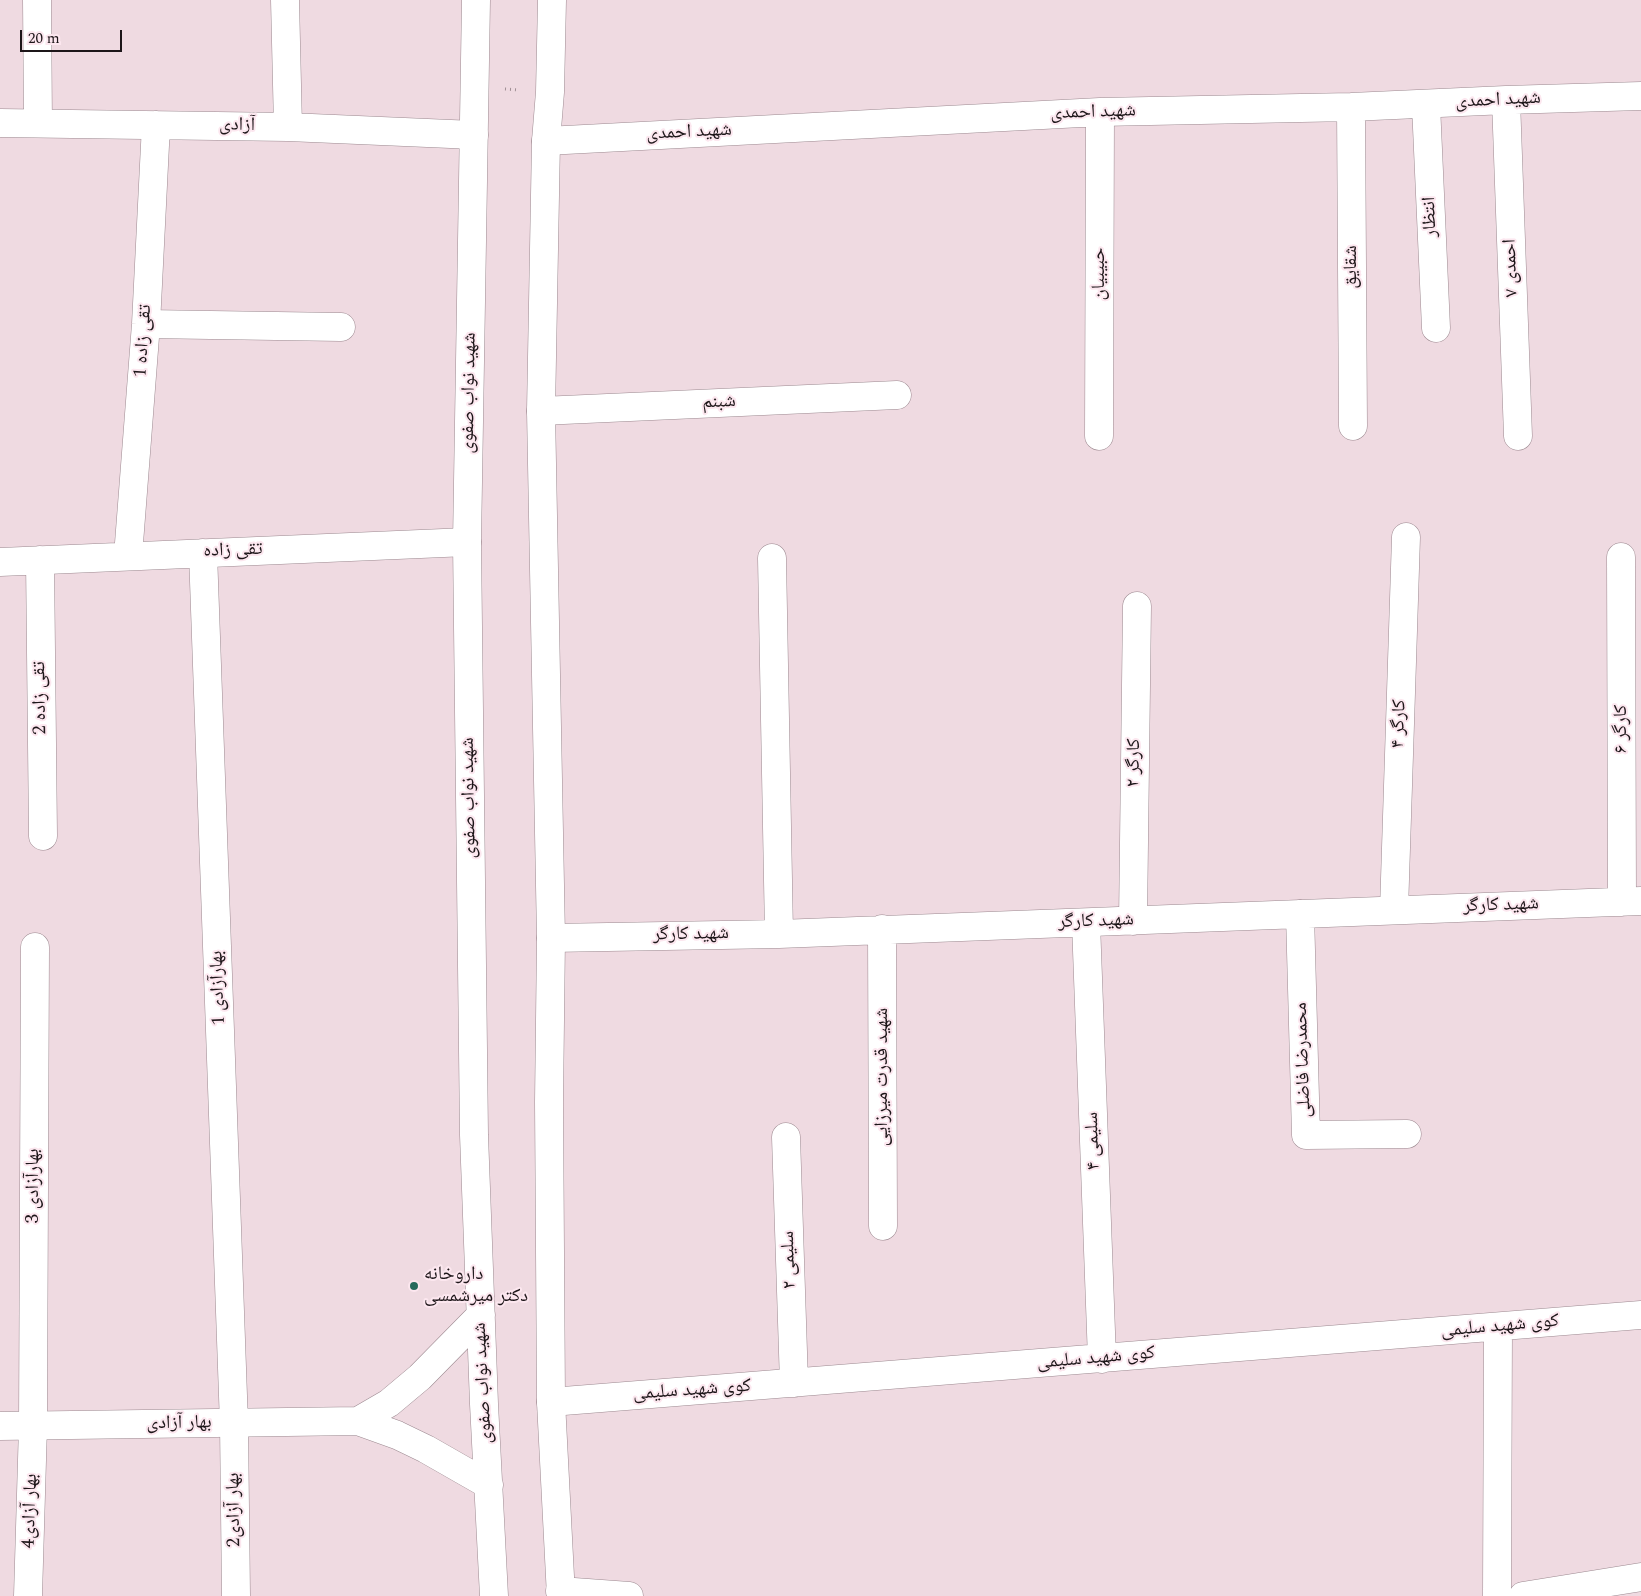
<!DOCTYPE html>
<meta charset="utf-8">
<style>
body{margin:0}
#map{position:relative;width:1641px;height:1596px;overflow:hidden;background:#efdae1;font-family:Spectral,serif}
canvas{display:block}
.scale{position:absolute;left:20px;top:30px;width:102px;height:22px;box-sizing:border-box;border:2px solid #1d1619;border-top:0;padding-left:6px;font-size:15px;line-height:18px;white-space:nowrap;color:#1d1619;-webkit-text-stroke:4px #fce7ef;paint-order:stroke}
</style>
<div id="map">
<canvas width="1641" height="1596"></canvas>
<div class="scale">20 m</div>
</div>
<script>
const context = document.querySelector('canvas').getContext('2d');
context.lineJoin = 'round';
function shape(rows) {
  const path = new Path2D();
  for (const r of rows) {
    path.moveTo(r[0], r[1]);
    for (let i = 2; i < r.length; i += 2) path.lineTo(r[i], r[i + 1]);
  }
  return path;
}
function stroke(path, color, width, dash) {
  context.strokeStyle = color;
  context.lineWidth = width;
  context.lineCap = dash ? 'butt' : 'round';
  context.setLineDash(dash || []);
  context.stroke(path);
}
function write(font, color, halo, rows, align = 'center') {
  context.font = font + ' Spectral,"Noto Naskh Arabic",serif';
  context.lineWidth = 4;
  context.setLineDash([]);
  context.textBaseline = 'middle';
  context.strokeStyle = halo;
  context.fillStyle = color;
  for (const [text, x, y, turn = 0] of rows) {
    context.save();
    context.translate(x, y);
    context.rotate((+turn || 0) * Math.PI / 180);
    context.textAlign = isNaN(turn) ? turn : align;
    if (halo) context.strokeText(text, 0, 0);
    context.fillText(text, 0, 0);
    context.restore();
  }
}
const street = shape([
 [37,0,38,123],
 [285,0,288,127],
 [1506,100,1518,436],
 [1426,105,1436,328],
 [1351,107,1353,426],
 [0,123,288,127,474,135],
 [546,141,1100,112,1351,107,1506,100,1641,96],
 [146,324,341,327],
 [541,411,897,395],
 [1099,436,1100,112],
 [203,553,234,1424,236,1596],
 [128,556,146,324,156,125],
 [1621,557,1622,902],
 [772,558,779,934],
 [40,560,43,836],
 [0,562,467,542],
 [1394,910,1406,537],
 [1300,914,1306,1135,1407,1134],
 [1133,921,1137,606],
 [1086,923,1102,1359],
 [882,929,883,1226],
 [551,938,779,934,1641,901],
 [786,1137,794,1383],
 [551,1402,1641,1315],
 [560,1591,629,1596],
 [28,1596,33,1426,35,947],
 [1497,1596,1498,1327],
 [1523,1596,1641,1577]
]);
const secondary = shape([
 [476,0,467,542,474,1135,484,1404,494,1596],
 [552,0,550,92,546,141,541,411,551,938,549,1102,551,1402,561,1596],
 [358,1421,389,1403,420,1377,481,1315],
 [0,1426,358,1421,397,1435,426,1449,489,1485]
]);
stroke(street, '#9c8990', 29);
stroke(secondary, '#9c8990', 29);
stroke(shape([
 [505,89,519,90]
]), '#9f8f94', 3, [1, 4]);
stroke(street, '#fff', 28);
stroke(secondary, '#fff', 28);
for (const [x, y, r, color] of [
 [414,1286,5,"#276a5c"]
]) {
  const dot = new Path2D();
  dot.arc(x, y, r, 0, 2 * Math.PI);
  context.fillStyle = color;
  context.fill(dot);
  stroke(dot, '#fce7ef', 2);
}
write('19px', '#1d1619', '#fce7ef', [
 ["شهید احمدی",1498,101,-3],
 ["شهید احمدی",1093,113,-2],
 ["آزادی",237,126,1],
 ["شهید احمدی",689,133,-3],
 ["انتظار",1431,217,-92],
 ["شقایق",1352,267,-90],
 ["احمدی ۷",1512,268,-92],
 ["حبیبیان",1100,274,-90],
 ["تقی زاده 1",144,341,-86],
 ["شهید نواب صفوی",470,393,-89],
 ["شبنم",719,403,-3],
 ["تقی زاده",233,551,-2],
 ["تقی زاده 2",41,698,-91],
 ["کارگر ۴",1400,724,-88],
 ["کارگر ۶",1622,729,-90],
 ["کارگر ۲",1135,763,-89],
 ["شهید نواب صفوی",470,798,-91],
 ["شهید کارگر",1501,906,-2],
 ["شهید کارگر",1096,922,-2],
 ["شهید کارگر",691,935,-1],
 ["بهارآزادی 1",219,988,-92],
 ["محمدرضا فاضلی",1304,1060,-92],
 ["شهید قدرت میرزایی",883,1077,-90],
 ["سلیمی ۴",1094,1141,-92],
 ["بهارآزادی 3",34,1186,-90],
 ["سلیمی ۲",790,1260,-92],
 ["کوی شهید سلیمی",1500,1327,-5],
 ["کوی شهید سلیمی",1096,1359,-5],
 ["شهید نواب صفوی",484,1383,-93],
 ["کوی شهید سلیمی",692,1391,-4],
 ["بهار آزادی",179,1424,-1],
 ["بهار آزادی2",235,1510,-91],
 ["بهار آزادی4",31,1511,-88]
]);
write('19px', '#1d1619', '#fce7ef', [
 ["داروخانه",424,1275],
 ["دکتر میرشمسی",424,1297]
], 'left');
</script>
